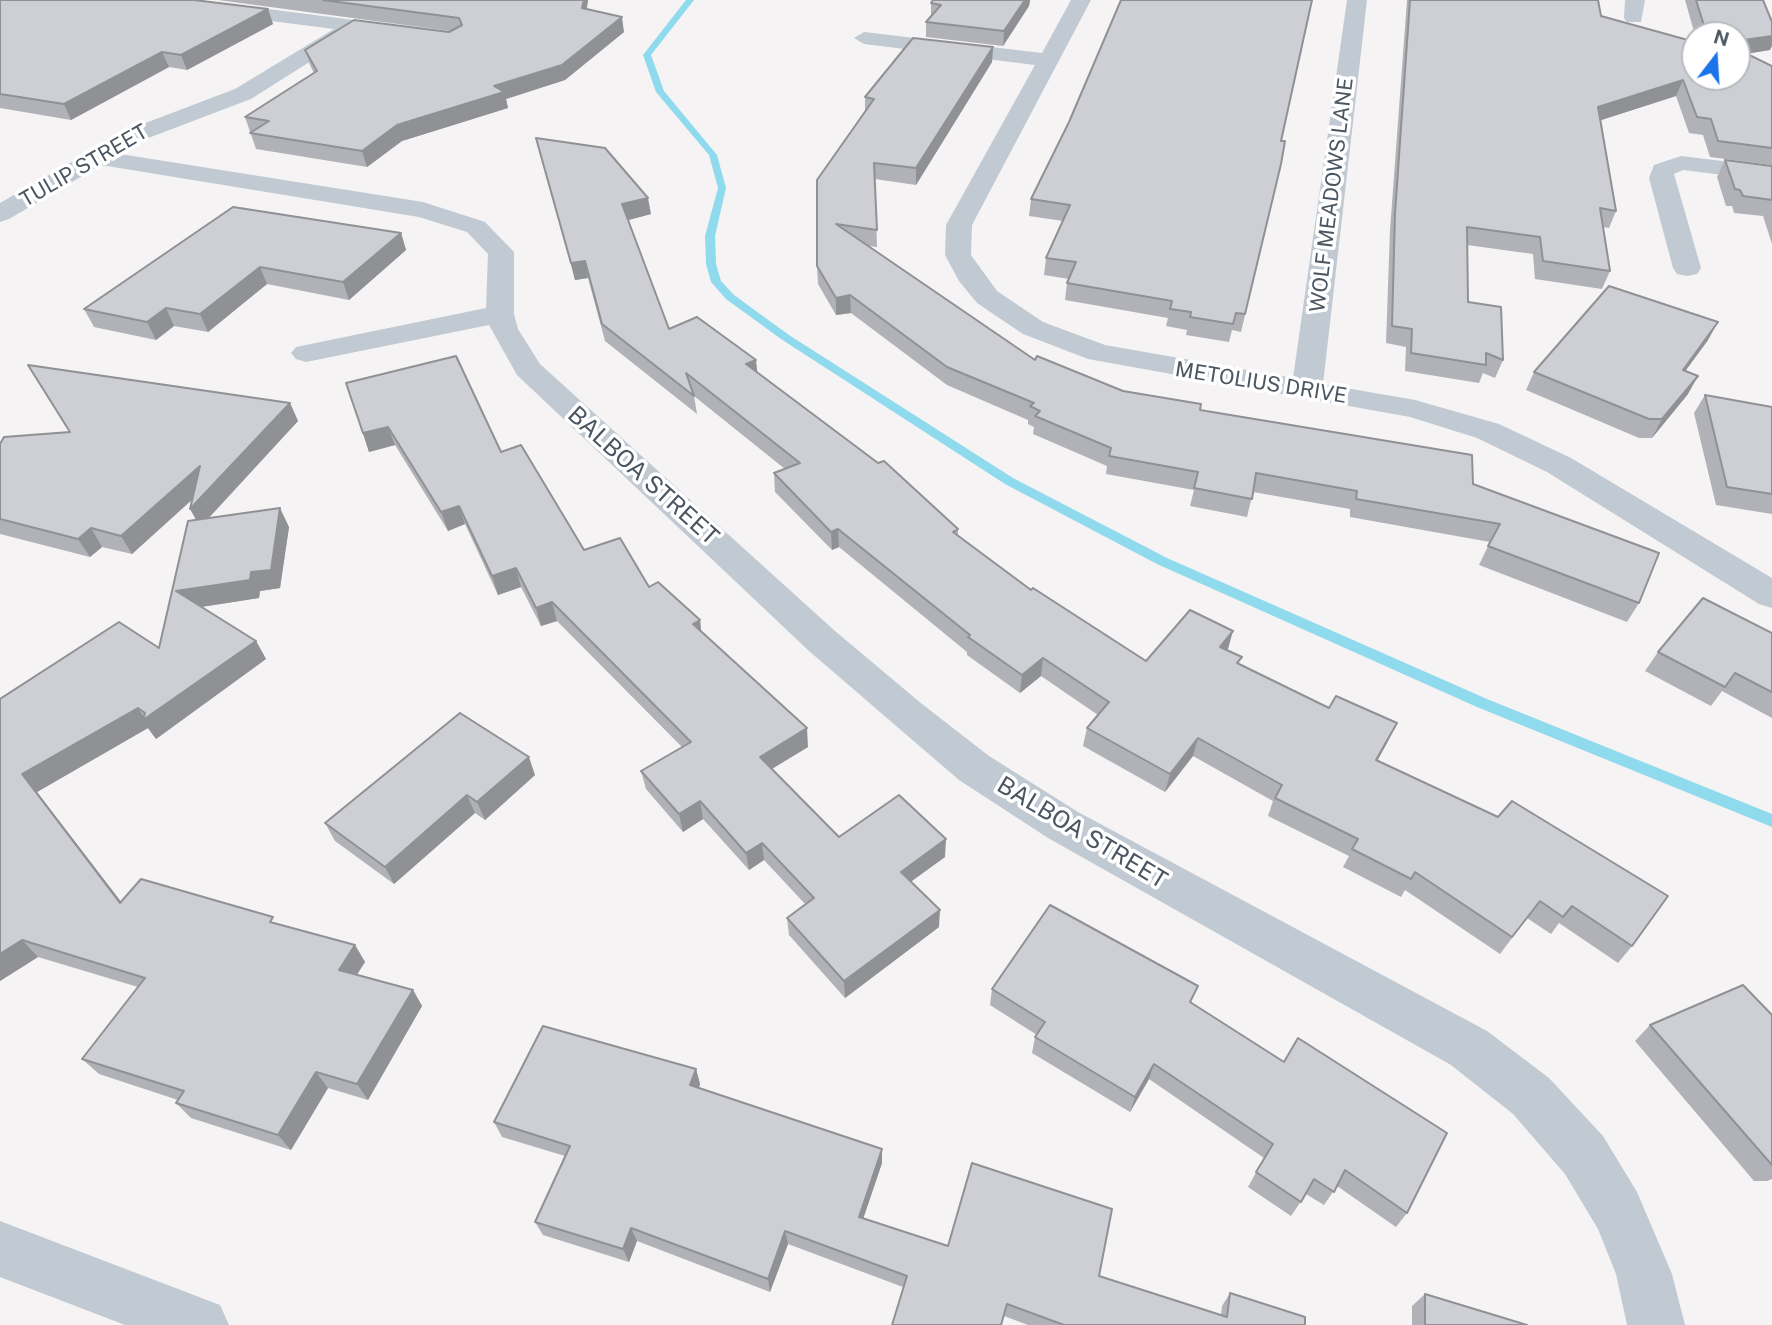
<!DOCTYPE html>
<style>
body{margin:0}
#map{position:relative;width:1772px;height:1325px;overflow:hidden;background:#f5f3f3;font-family:"Public Sans",sans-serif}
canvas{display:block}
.north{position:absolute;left:1681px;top:21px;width:70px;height:70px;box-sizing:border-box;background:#fff;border:2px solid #b7bbc0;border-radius:50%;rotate:17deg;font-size:19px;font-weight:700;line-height:28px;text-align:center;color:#4a5661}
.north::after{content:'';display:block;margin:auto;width:24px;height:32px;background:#1a73e8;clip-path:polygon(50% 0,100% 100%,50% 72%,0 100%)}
</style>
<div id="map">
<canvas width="1772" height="1325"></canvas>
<div class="north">N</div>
</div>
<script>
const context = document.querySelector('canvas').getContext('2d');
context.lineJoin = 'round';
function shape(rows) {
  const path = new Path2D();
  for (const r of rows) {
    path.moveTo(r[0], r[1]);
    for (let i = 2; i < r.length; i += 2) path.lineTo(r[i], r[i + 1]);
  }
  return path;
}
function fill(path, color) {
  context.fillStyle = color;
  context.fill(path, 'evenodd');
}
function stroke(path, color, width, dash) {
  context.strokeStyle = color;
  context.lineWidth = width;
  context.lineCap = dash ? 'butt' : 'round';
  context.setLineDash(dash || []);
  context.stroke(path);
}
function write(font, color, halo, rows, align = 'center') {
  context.font = font + ' "Public Sans",sans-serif';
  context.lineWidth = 7;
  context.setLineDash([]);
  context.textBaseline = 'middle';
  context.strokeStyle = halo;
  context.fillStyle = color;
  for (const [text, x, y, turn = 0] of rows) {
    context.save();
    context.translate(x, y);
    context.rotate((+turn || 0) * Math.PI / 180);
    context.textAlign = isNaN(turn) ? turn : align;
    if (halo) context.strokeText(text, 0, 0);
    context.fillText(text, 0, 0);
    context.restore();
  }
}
fill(shape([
 [686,0,694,0,651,55,664,91,717,155,726,188,715,236,716,264,721,281,734,295,789,335,1013,478,1167,558,1487,699,1772,814,1772,827,1477,707,1157,564,1005,484,781,339,726,299,711,282,706,264,705,236,718,188,709,155,656,92,643,55,686,0]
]), '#90daee');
fill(shape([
 [142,0,197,0,362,21,372,27,369,31,357,32,251,99,143,140,120,154,423,202,485,222,514,252,514,314,518,329,540,364,835,631,922,704,989,756,1078,812,1487,1031,1549,1078,1603,1136,1637,1192,1672,1274,1685,1325,1627,1325,1616,1274,1598,1229,1565,1174,1513,1114,1451,1065,1048,838,959,780,809,651,517,375,489,325,306,362,296,359,291,353,296,347,486,308,488,254,467,232,419,217,101,165,9,219,0,222,0,203,89,152,127,130,235,89,334,29,152,6,142,0],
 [1071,0,1091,0,972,225,971,255,997,291,1043,322,1105,345,1293,378,1347,0,1367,0,1323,384,1415,400,1499,424,1571,458,1772,578,1772,608,1759,604,1547,472,1477,438,1410,417,1088,359,1023,334,977,303,959,281,945,255,946,225,1035,65,864,44,854,38,864,32,1042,53,1071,0],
 [1625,0,1645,0,1641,22,1627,22,1624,18,1625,0],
 [1681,156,1772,167,1772,181,1683,170,1674,174,1701,268,1697,274,1687,276,1677,274,1673,268,1649,178,1654,165,1681,156],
 [0,1221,220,1305,229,1325,125,1325,0,1277,0,1221]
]), '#c1cad2');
fill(shape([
 [0,0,268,9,273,24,187,70,169,67,71,120,0,108],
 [218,0,588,0,587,9,624,32,565,80,506,99,508,108,402,141,367,167,256,149,245,117,314,73,310,65,305,50,450,31],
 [933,0,1030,0,1029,6,1003,46,926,37,926,22,931,17,931,3],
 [1407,0,1598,0,1601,16,1695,77,1737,35,1695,35,1685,0,1763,0,1770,50,1746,54,1772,66,1772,165,1710,157,1703,135,1689,133,1676,96,1601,120,1616,211,1609,228,1603,227,1610,271,1602,289,1535,279,1533,254,1467,245,1468,302,1503,360,1495,378,1483,373,1479,383,1405,371,1406,347,1386,343,1390,230],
 [993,47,992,62,916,185,875,179,877,247,869,246,1035,360,1123,391,1473,484,1639,603,1627,622,1479,565,1490,542,1350,517,1350,509,1253,492,1247,517,1190,506,1194,490,1106,474,1107,466,1033,434,1034,427,1028,424,1028,420,947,385,851,313,836,315,818,284,817,266,865,111,865,97],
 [536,138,651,214,628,220,669,329,757,372,958,529,958,536,1031,590,1146,661,1227,650,1240,664,1388,741,1377,761,1632,946,1618,963,1559,923,1551,934,1527,918,1500,954,1405,890,1401,897,1343,867,1349,856,1268,816,1273,801,1193,756,1165,792,1083,746,1087,728,1098,715,1041,676,1020,693,967,655,967,652,839,547,832,550,775,492,774,473,785,469,694,396,697,414,605,341,588,278,575,280,540,154],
 [1281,141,1281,164,1241,332,1232,330,1229,342,1186,335,1187,330,1166,326,1168,318,1065,300,1067,283,1069,279,1044,275,1046,258,1063,221,1029,216,1031,199],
 [1725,160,1772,166,1772,244,1763,216,1734,213,1732,206,1726,206,1717,177],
 [401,233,406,250,349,300,267,284,208,332,174,326,156,340,94,327,84,309],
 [1708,340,1685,371,1688,394,1652,438,1639,438,1526,390,1534,372],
 [28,365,290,403,298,421,209,518,289,527,280,588,260,591,259,598,202,607,256,641,266,659,156,739,148,728,37,792,121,902,277,924,355,945,365,962,357,975,413,990,422,1006,368,1100,328,1088,291,1150,191,1118,176,1103,178,1100,99,1074,82,1059,138,987,38,957,0,981,0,699,159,648,196,520,192,500,132,554,102,547,90,557,0,534,0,444,70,432],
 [346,383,501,452,584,550,649,587,700,620,701,631,808,747,771,769,839,837,945,857,911,881,939,927,845,998,789,935,787,918,806,905,764,860,749,870,703,819,683,832,646,789,641,771,682,747,557,621,541,626,521,587,498,595,465,524,448,531,395,445,369,452],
 [1705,395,1772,407,1772,514,1716,505,1694,413],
 [1772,633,1772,718,1722,691,1711,706,1645,671,1658,652],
 [535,775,485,820,475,813,394,884,335,841,325,823],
 [992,989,1192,1003,1407,1213,1396,1227,1337,1186,1324,1205,1306,1194,1291,1216,1248,1187,1264,1158,1149,1079,1130,1112,1032,1053,1035,1037,1037,1035,990,1005],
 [1772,1015,1772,1179,1767,1181,1754,1181,1635,1041,1650,1025],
 [696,1069,700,1084,699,1088,882,1163,863,1219,948,1246,1099,1276,1221,1315,1222,1306,1230,1293,1305,1325,1028,1325,1004,1316,903,1287,788,1244,770,1292,637,1241,629,1262,543,1235,535,1222,565,1156,502,1137,494,1122],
 [1425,1294,1527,1325,1412,1325,1412,1306]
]), '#b0b2b7');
fill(shape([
 [584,0,588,0,584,23,582,8],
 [1022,0,1030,0,1029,6,1003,46,1004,31],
 [268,9,273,24,187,70,181,55],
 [622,17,624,32,565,80,506,99,508,108,402,141,367,167,362,151,397,125,494,86],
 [1772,36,1772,46,1770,50,1737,55,1737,41],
 [993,47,992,62,916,185,916,168],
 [162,52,169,67,71,120,64,104],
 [1683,80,1676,96,1592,123,1598,107],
 [648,198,651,214,625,221,622,204],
 [401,233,406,250,349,300,343,282],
 [585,261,588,278,575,280,571,263],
 [260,267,267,284,208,332,200,314],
 [850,295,851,313,836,315,836,298],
 [166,308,174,326,156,340,147,322],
 [1718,322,1708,340,1673,388,1683,370],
 [756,360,758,378,746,364],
 [1698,376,1688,394,1652,438,1662,419],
 [290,403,298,421,200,527,190,509],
 [388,427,395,445,369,452,363,433],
 [200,466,209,484,132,554,121,536],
 [459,506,465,524,448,531,441,512],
 [280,508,289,527,280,588,260,591,259,598,187,609,176,591],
 [91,528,102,547,90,557,78,539],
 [838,529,839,547,832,550,831,532],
 [516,568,521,587,498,595,492,576],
 [552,602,557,621,541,626,536,608],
 [700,620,702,639,693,624],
 [1233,631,1228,649,1214,665,1220,647],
 [256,641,266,659,156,739,148,728,37,792,135,920,120,903,22,774,138,708,145,719],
 [1043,658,1041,676,1020,693,1022,675],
 [1397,723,1388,741,1368,778,1376,760],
 [807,728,808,747,762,775,760,757],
 [1198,738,1193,756,1165,792,1170,774],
 [529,757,535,775,485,820,477,802],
 [467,795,475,813,394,884,385,867],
 [700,801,703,819,683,832,679,814],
 [946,839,945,857,901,889,901,872],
 [762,843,764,860,749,870,746,853],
 [940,910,939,927,845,998,844,981],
 [22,940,38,957,0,981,0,954],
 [355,945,365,962,349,986,339,970],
 [413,990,422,1006,368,1100,357,1084],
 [1154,1064,1149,1079,1130,1112,1135,1097],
 [696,1069,700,1084,694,1100,690,1085],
 [316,1072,328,1088,291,1150,278,1135],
 [882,1149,882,1163,859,1231,859,1217],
 [631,1228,637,1241,629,1262,623,1249],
 [785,1231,788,1244,770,1292,768,1279]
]), '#909195');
const building = shape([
 [0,0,194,0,268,9,181,55,162,52,64,104,0,94,0,0],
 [323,0,584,0,582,8,622,17,562,65,494,86,504,92,397,125,362,151,250,133,269,121,245,117,317,71,305,50,354,20,449,32,462,25,459,18,323,0],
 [933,0,1025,0,1004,31,926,22,941,5,931,3,933,0],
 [1121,0,1312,0,1281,141,1285,141,1281,164,1245,314,1236,313,1233,324,1190,317,1191,312,1170,309,1172,301,1067,283,1076,262,1046,258,1070,205,1031,199,1069,122,1121,0],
 [1410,0,1598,0,1601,16,1695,42,1695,77,1737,77,1737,49,1772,66,1772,148,1718,141,1711,119,1697,117,1683,80,1598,107,1616,211,1600,208,1610,271,1543,261,1540,237,1467,227,1468,302,1501,307,1503,360,1486,353,1486,365,1411,353,1412,329,1392,326,1395,213,1410,0],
 [1696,0,1763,0,1772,22,1772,36,1737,41,1737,35,1707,35,1696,0],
 [913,38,993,47,916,168,874,163,877,230,836,224,1035,360,1037,356,1123,391,1201,404,1200,410,1472,455,1473,484,1659,553,1639,603,1488,546,1500,524,1356,499,1357,491,1256,473,1252,499,1194,488,1198,472,1109,456,1111,448,1035,416,1040,411,1030,406,1034,403,947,367,850,295,836,298,817,266,817,180,874,99,865,97,913,38],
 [536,138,605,148,648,198,622,204,669,329,697,317,756,360,746,364,878,463,884,461,958,529,953,532,1031,590,1033,588,1146,661,1190,610,1233,631,1220,647,1242,657,1237,663,1329,708,1336,696,1397,723,1376,760,1498,817,1512,801,1668,896,1632,946,1572,906,1563,917,1540,901,1512,937,1415,872,1411,879,1352,849,1358,839,1275,798,1282,785,1198,738,1170,774,1087,728,1109,702,1043,658,1022,675,968,637,970,635,838,529,831,532,774,473,800,463,686,373,694,396,602,324,585,261,571,263,536,138],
 [1725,160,1772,166,1772,200,1743,196,1740,190,1735,189,1725,160],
 [233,207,401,233,343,282,260,267,200,314,166,308,147,322,84,309,233,207],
 [1609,286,1718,322,1683,370,1698,376,1662,419,1649,419,1534,372,1609,286],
 [456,356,501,452,521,445,584,550,620,538,649,587,658,582,700,620,693,624,807,728,760,757,839,837,899,795,946,839,901,872,940,910,844,981,787,918,814,898,762,843,746,853,700,801,679,814,641,771,691,742,552,602,536,608,516,568,492,576,459,506,441,512,388,427,363,433,346,383,456,356],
 [28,365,290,403,190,509,200,466,121,536,91,528,78,539,0,519,0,444,4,437,70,432,28,365],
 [1705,395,1772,407,1772,494,1727,487,1705,395],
 [280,508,271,570,251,572,250,580,176,591,256,641,143,720,145,713,138,708,22,774,120,903,141,879,273,917,270,922,355,945,339,970,413,990,357,1084,316,1072,278,1135,176,1103,184,1091,82,1059,145,978,22,940,0,954,0,699,119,622,159,648,188,521,280,508],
 [1703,598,1772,633,1772,692,1735,673,1725,687,1658,652,1703,598],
 [460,713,529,757,477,802,467,795,385,867,325,823,460,713],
 [1050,905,1198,986,1190,1002,1284,1062,1298,1038,1447,1133,1407,1213,1345,1170,1334,1192,1314,1179,1301,1202,1256,1172,1273,1144,1154,1064,1135,1097,1035,1037,1045,1022,992,989,1050,905],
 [1743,985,1772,1015,1772,1165,1650,1025,1743,985],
 [543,1026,696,1069,690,1085,882,1149,859,1217,948,1246,972,1163,1112,1209,1099,1276,1227,1317,1230,1293,1305,1317,1305,1325,1064,1325,1007,1304,1001,1325,892,1325,907,1276,785,1231,768,1279,631,1228,623,1249,535,1222,570,1146,494,1122,543,1026],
 [1425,1294,1527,1325,1425,1325,1425,1294]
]);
fill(building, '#cdcfd5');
stroke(building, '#909195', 2);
write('21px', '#4a5661', '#fff', [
 ["TULIP STREET",84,166,-30],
 ["WOLF MEADOWS LANE",1332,195,-83],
 ["METOLIUS DRIVE",1261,383,9]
]);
write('24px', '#4a5661', '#fff', [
 ["BALBOA STREET",643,476,42],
 ["BALBOA STREET",1082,833,31]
]);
</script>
